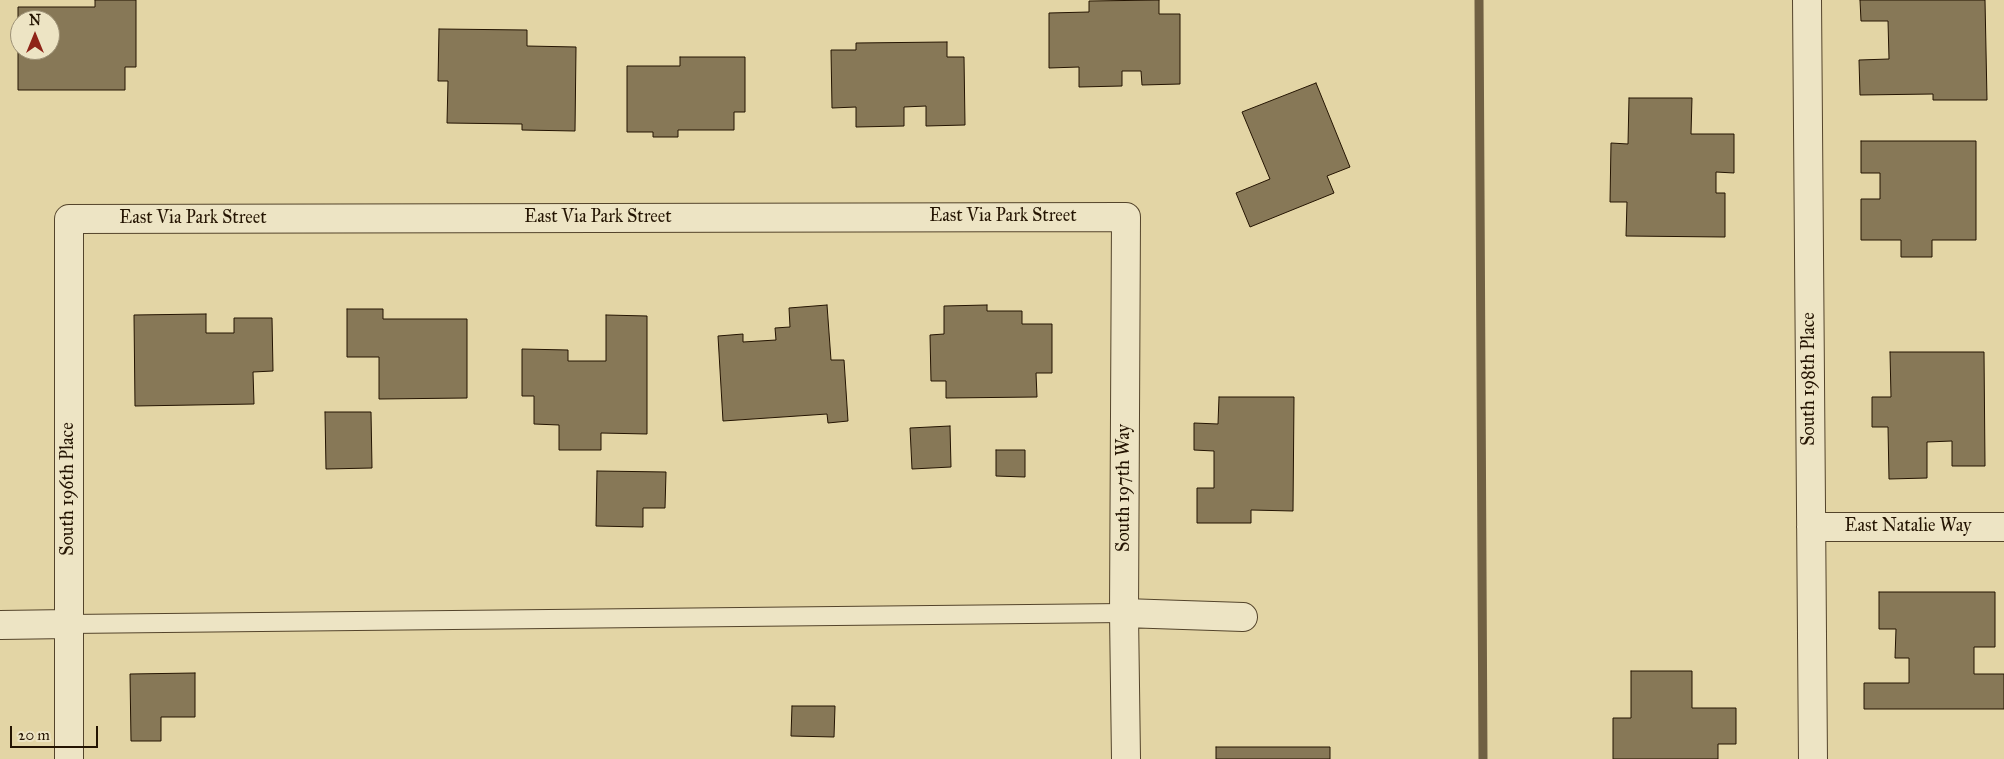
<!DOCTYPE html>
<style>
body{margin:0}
#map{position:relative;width:2004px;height:759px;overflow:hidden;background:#e3d5a5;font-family:"IM FELL Great Primer",serif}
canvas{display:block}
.north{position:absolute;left:10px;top:10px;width:50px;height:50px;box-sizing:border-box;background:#ede4c4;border:1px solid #9d9176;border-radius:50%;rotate:0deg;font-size:14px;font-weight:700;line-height:20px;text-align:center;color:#241402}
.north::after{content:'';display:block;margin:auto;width:18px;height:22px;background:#8f2418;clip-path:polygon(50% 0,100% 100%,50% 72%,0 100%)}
.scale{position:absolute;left:10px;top:726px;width:88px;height:22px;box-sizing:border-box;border:2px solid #241402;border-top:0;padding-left:6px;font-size:15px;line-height:18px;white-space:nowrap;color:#241402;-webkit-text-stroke:4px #ede4c4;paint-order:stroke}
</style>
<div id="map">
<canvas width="2004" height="759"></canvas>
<div class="north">N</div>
<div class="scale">20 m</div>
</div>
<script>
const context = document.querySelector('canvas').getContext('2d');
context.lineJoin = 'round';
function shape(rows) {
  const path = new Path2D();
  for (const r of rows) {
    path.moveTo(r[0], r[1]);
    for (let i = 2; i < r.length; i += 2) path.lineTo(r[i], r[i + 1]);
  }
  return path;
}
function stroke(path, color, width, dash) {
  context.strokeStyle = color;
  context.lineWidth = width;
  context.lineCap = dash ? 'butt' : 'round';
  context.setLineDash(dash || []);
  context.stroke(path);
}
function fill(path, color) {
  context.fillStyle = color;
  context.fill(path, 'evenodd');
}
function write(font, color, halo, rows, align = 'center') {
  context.font = font + ' "IM FELL Great Primer",serif';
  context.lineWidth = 4;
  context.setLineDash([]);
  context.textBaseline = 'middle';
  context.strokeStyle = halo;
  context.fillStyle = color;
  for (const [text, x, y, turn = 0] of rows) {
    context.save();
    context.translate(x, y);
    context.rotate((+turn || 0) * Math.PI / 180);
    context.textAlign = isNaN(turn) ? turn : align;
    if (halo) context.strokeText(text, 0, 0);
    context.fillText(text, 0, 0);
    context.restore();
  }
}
stroke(shape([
 [1479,0,1483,759]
]), '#706043', 9);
const building = shape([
 [95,0,136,0,136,67,125,67,125,90,18,90,18,7,95,7,95,0],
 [20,20,50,20,50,50,20,50,20,20],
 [1159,0,1159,14,1180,14,1180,84,1142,85,1141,71,1122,71,1122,86,1079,87,1079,67,1049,68,1049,13,1089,12,1089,1,1159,0],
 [1860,0,1985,0,1987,100,1933,100,1933,94,1860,95,1859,60,1889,59,1888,21,1861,21,1860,0],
 [439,29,527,30,527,46,576,47,575,131,522,130,522,124,447,123,448,81,438,81,439,29],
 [947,42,947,57,964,57,965,125,926,126,926,106,904,107,904,126,856,127,856,107,832,108,831,50,856,50,856,43,947,42],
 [680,57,745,57,745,112,734,112,734,130,678,130,678,137,653,137,653,132,627,132,627,66,680,66,680,57],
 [1316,83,1350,167,1327,176,1334,193,1250,227,1236,193,1270,179,1242,112,1316,83],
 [1629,98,1692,98,1691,134,1734,134,1734,173,1716,172,1716,193,1725,193,1725,237,1626,236,1627,202,1610,202,1611,143,1628,144,1629,98],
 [1861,141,1976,141,1976,240,1932,240,1932,257,1901,257,1901,240,1861,240,1861,199,1880,199,1880,173,1861,173,1861,141],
 [827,305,831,360,844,360,848,421,828,423,827,414,723,421,718,336,743,334,743,342,776,340,775,328,790,327,789,308,827,305],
 [987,305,987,311,1022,311,1022,324,1052,324,1052,373,1036,373,1037,397,946,398,946,381,931,381,930,335,944,334,944,306,987,305],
 [347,309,383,309,383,319,467,319,467,398,379,399,379,357,347,357,347,309],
 [206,314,206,333,234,333,234,318,272,318,273,371,253,372,254,404,135,406,134,315,206,314],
 [606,315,647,316,647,434,601,433,601,450,559,450,559,425,534,424,534,396,522,396,522,349,568,350,568,361,606,361,606,315],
 [1890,352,1984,352,1985,466,1952,466,1952,441,1927,442,1927,478,1889,479,1888,427,1872,427,1872,397,1891,397,1890,352],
 [1219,397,1294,397,1293,511,1251,510,1251,523,1197,523,1197,488,1214,488,1214,451,1194,450,1194,423,1218,424,1219,397],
 [325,412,371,412,372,468,326,469,325,412],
 [950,426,951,467,912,469,910,428,950,426],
 [996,450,1025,450,1025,477,996,476,996,450],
 [597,471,666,472,665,508,643,508,643,527,596,526,597,471],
 [1879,592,1995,592,1995,647,1974,647,1974,674,2004,674,2004,709,1864,709,1864,683,1909,683,1909,658,1895,658,1896,629,1879,629,1879,592],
 [1631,671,1692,671,1692,708,1736,708,1736,744,1718,744,1718,759,1613,759,1613,718,1631,718,1631,671],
 [195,673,195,717,161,717,161,741,131,741,130,674,195,673],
 [792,706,835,706,834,737,791,736,792,706],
 [1216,747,1330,747,1330,759,1216,759,1216,747]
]);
fill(building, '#877857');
stroke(building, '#241402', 1);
const lane = shape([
 [69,624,1124,613]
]);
const street = shape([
 [1807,0,1813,759],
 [1811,527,2004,527],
 [1124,613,1243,617],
 [0,625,69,624],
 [69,759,69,219,1126,217,1124,613,1126,759]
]);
stroke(lane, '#54442b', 20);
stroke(street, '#54442b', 30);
stroke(lane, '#ede4c4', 18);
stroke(street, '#ede4c4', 28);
write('18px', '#241402', '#ede4c4', [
 ["East Via Park Street",1003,217],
 ["East Via Park Street",598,218],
 ["East Via Park Street",193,219],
 ["South 198th Place",1810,379,-90],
 ["South 197th Way",1125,488,-90],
 ["South 196th Place",69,489,-90],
 ["East Natalie Way",1908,527]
]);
</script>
